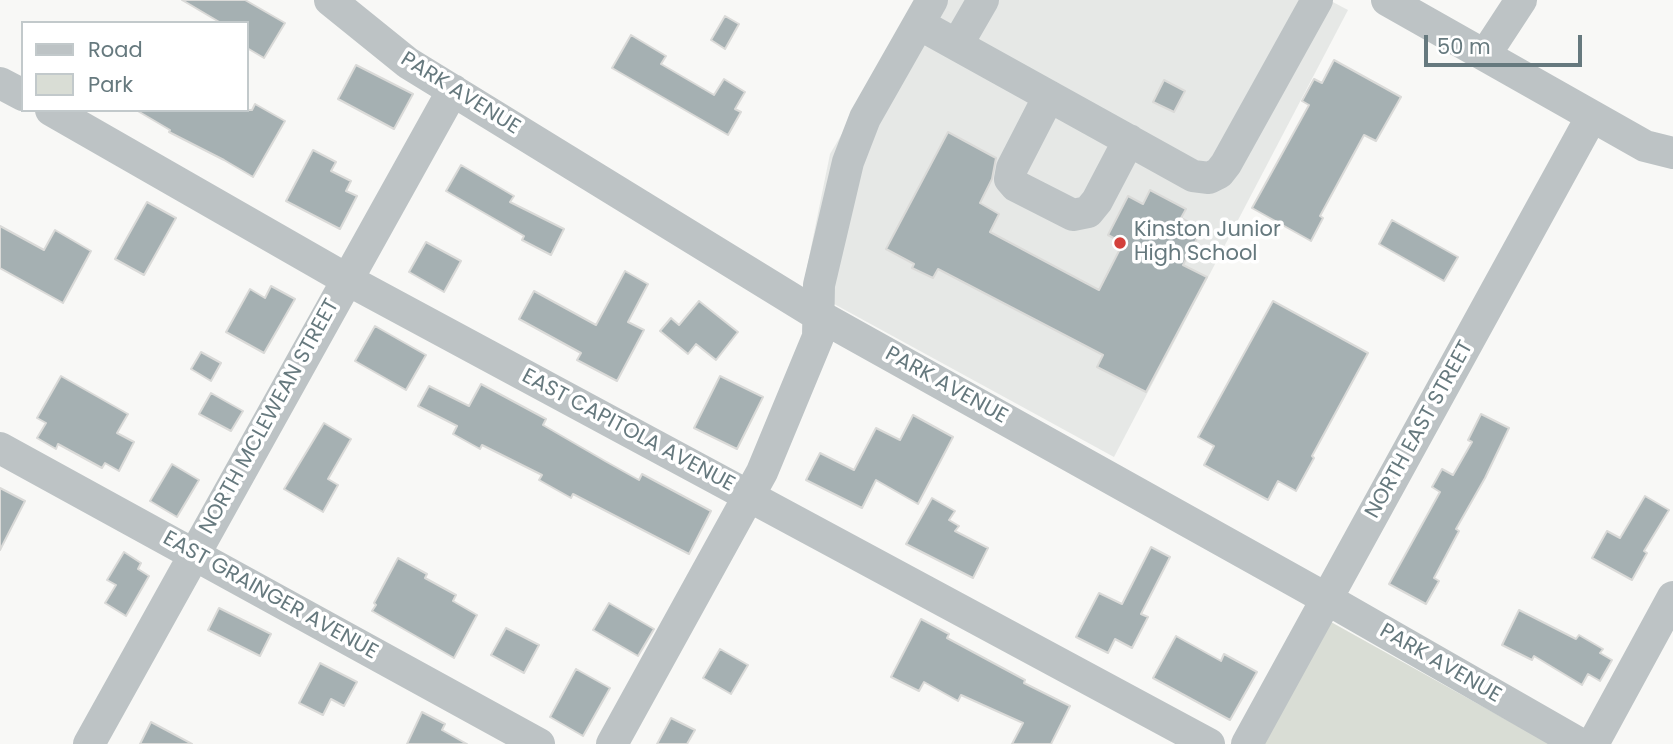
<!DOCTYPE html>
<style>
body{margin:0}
#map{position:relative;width:1673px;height:744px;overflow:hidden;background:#f8f8f6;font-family:Poppins,sans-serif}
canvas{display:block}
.legend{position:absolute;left:21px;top:21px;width:228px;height:91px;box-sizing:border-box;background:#fff;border:2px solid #c2c9cb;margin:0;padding:9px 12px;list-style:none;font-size:21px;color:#66797e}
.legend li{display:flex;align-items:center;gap:14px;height:35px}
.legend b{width:35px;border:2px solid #c2c9cb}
.scale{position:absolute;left:1424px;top:35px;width:158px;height:32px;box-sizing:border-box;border:4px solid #66797e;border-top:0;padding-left:9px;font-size:21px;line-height:24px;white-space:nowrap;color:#66797e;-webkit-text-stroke:5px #fff;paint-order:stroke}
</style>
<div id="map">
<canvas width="1673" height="744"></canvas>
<ul class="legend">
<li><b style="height:9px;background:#bdc3c5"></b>Road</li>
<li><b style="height:19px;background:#d9ddd5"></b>Park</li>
</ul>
<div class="scale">50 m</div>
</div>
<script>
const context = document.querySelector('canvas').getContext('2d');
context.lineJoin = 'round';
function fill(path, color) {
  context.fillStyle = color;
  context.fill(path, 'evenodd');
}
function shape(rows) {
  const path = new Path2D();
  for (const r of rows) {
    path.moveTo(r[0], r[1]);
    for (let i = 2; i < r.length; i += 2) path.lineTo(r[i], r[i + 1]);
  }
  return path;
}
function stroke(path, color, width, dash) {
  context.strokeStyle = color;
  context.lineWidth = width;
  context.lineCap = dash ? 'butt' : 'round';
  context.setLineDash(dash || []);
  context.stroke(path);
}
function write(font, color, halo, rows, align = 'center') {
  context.font = font + ' Poppins,sans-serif';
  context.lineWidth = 7;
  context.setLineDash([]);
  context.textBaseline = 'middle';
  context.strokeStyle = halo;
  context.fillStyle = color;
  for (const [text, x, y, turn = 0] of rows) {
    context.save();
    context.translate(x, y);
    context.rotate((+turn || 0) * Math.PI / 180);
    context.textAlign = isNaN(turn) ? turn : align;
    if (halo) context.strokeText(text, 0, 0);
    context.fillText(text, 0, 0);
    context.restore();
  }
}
fill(shape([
 [921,0,1329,0,1348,10,1114,457,803,287,830,154]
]), '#e6e8e6');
fill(shape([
 [1331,622,1550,744,1263,744]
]), '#d9ddd5');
const building = shape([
 [182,0,245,0,285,23,264,58,247,48,247,23,221,23,182,0],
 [725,16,739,24,725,49,711,40,725,16],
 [631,35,666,56,661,64,714,95,724,79,745,92,735,109,741,112,728,135,612,68,631,35],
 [1334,60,1401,97,1376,141,1364,135,1320,216,1323,218,1311,241,1252,208,1309,105,1302,101,1314,79,1322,83,1334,60],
 [356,65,413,94,394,129,338,99,356,65],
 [1164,80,1185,91,1174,112,1153,102,1164,80],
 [255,104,285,121,253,177,224,160,169,132,170,130,136,110,252,110,255,104],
 [948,132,996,158,992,179,980,203,999,214,990,232,1099,290,1123,243,1108,235,1128,196,1143,204,1150,190,1186,209,1181,218,1202,229,1183,265,1207,277,1146,392,1097,367,1103,355,938,269,933,278,912,268,914,264,886,249,948,132],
 [313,150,336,162,331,171,351,181,346,191,357,196,340,229,286,201,313,150],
 [461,165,514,196,510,202,564,229,551,255,522,240,524,236,446,191,461,165],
 [147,202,176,218,144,275,115,259,147,202],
 [1392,220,1458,257,1444,281,1379,244,1392,220],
 [0,226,44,250,55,230,91,251,63,303,0,268,0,226],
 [426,242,461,261,444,292,409,272,426,242],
 [625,271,648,284,628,322,644,330,617,381,577,360,581,353,519,319,534,291,596,325,625,271],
 [271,286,295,299,264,353,226,332,250,289,265,298,271,286],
 [699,301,738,332,716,360,696,344,688,354,660,331,671,318,679,325,699,301],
 [1273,301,1368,353,1312,456,1314,458,1296,491,1278,481,1268,500,1204,465,1214,446,1198,437,1273,301],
 [375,326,426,355,406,390,355,361,375,326],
 [201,352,221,363,211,381,191,369,201,352],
 [61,376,128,414,117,433,134,442,119,471,105,463,102,468,58,444,56,449,37,438,46,423,37,418,61,376],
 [720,376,763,397,737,449,694,428,720,376],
 [481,384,546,419,543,425,605,461,639,480,642,474,711,511,689,554,573,494,571,498,539,480,542,475,482,445,480,449,453,434,457,426,418,406,429,386,469,406,481,384],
 [211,393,243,411,231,431,199,414,211,393],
 [1481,414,1509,428,1485,478,1456,529,1459,531,1434,578,1439,581,1426,604,1389,584,1440,492,1432,487,1442,469,1453,475,1472,442,1468,440,1481,414],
 [913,415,953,437,918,504,876,480,862,508,806,480,820,453,854,470,876,428,900,440,913,415],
 [324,423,351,439,328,479,338,485,323,512,284,489,324,423],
 [172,464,199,480,177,517,150,501,172,464],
 [0,488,25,501,0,550,0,488],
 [1645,496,1669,510,1644,551,1647,553,1632,580,1592,558,1607,531,1620,538,1645,496],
 [932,498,955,511,949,520,959,526,955,531,988,548,973,578,906,544,932,498],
 [1151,547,1170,557,1141,614,1148,617,1132,648,1115,639,1108,653,1076,637,1099,593,1122,604,1151,547],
 [124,552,141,563,138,569,149,576,126,616,105,603,116,585,107,580,124,552],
 [398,558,427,574,425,578,456,595,453,601,477,615,454,658,372,611,376,605,374,603,398,558],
 [609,603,654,629,638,656,593,630,609,603],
 [219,608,271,634,260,656,208,630,219,608],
 [1519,610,1576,639,1579,635,1603,649,1600,653,1612,660,1600,681,1588,674,1582,685,1534,656,1532,660,1502,645,1519,610],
 [921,619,949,634,947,638,1025,680,1024,683,1070,706,1051,744,1012,744,1023,723,961,695,958,701,924,682,919,691,891,677,921,619],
 [506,628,539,645,524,673,491,655,506,628],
 [1176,636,1221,661,1224,654,1257,672,1230,720,1153,678,1176,636],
 [720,649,748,665,731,694,703,678,720,649],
 [320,663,357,682,344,706,331,699,323,715,299,703,320,663],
 [576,669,610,688,583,736,550,717,576,669],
 [422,712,445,724,442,730,467,744,407,744,422,712],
 [671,718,695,730,687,744,657,744,671,718],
 [151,722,192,744,140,744,151,722]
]);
fill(building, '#a5b0b2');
stroke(building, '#dadad8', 2);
stroke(shape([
 [330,0,408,63,818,315,1327,599,1580,744],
 [1387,0,1645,146,1673,153],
 [919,24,1193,176,1209,178,1219,173,1226,164,1317,0],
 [957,45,983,0],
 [1485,55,1521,0],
 [0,83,23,95],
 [1049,96,1012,168,1010,179,1016,186,1073,215,1088,212,1097,201,1129,140],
 [51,110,346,279,1209,744],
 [0,448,539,744],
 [89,744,453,90],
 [612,744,762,472,818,337,819,285,848,162,865,118,932,0],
 [1247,744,1592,116],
 [1593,744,1673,597]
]), '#bdc3c5', 32);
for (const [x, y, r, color] of [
 [1120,243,7,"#d3403b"]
]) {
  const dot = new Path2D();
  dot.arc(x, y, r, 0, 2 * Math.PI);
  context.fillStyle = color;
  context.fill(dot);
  stroke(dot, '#fff', 2.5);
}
write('21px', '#66797e', '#fff', [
 ["PARK AVENUE",460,94,32],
 ["PARK AVENUE",946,386,29],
 ["NORTH MCLEWEAN STREET",270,417,-61],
 ["NORTH EAST STREET",1420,430,-61],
 ["EAST CAPITOLA AVENUE",628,431,28],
 ["EAST GRAINGER AVENUE",270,596,29],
 ["PARK AVENUE",1440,664,30]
]);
write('21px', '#66797e', '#fff', [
 ["Kinston Junior",1134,231],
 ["High School",1134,255]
], 'left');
</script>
